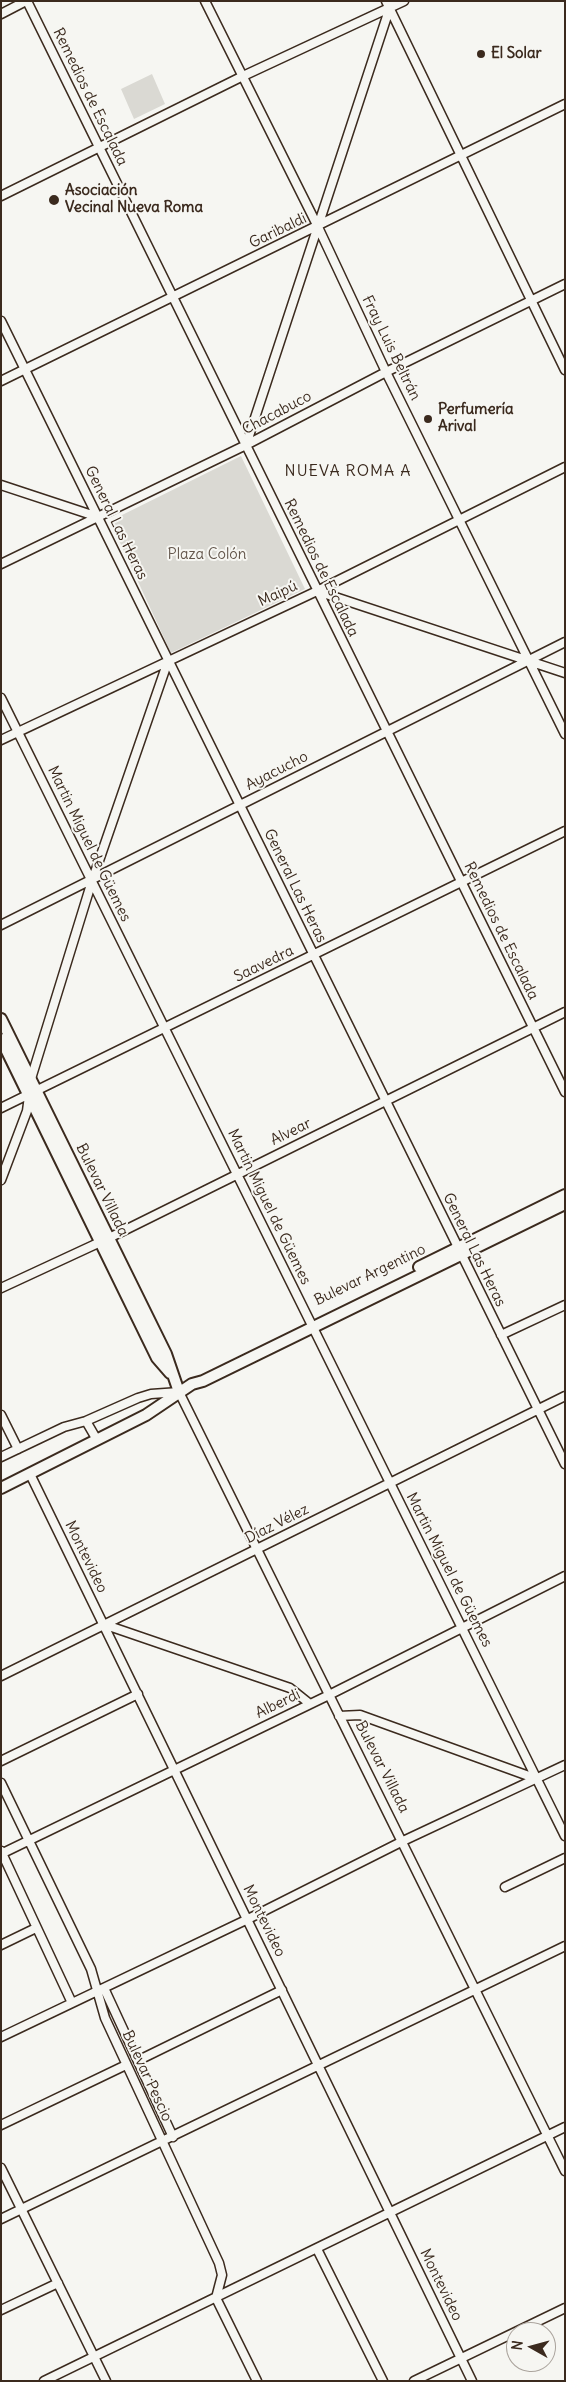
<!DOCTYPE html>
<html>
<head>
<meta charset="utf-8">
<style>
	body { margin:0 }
	#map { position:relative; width:566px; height:2382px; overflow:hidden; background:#f6f6f2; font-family:Delius,sans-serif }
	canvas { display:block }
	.frame { position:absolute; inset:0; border:2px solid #3b2a1e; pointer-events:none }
	.north { position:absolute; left:506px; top:2322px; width:50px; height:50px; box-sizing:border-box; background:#f6f6f2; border:1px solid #aba49d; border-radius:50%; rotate:277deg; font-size:14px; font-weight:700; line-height:20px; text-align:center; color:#3b2a1e }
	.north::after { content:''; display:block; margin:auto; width:18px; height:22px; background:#3b2a1e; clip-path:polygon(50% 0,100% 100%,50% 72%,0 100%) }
</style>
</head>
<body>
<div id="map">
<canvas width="566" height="2382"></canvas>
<div class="frame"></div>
<div class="north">N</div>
</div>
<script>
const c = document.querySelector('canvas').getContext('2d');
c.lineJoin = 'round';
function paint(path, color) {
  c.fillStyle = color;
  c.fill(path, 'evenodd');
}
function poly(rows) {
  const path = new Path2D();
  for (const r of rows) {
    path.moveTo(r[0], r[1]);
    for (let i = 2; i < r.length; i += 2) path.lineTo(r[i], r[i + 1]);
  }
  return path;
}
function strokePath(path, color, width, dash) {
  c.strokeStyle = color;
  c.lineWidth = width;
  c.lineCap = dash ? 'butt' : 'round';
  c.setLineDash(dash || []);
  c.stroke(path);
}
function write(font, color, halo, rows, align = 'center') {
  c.font = font + ' Delius,sans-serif';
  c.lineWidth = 4;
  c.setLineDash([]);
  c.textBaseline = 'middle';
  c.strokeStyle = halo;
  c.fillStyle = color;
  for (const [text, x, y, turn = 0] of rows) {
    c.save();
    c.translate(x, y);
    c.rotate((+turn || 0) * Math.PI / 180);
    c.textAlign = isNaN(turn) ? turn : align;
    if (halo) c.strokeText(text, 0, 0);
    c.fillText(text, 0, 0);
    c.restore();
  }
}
paint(poly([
	[152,74,165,104,134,119,121,89],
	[241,456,305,589,171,653,110,521]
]), '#dad9d3');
const minor = poly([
	[27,1,565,1092],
	[205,1,318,227,386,372,565,734],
	[386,1,565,370],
	[1,14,26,1],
	[1,196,241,77,404,1],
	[1,321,565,1464],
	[1,381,565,104],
	[246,445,392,1],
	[1,485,98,517],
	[1,564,246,445,386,372,565,284],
	[317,591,565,673],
	[1,698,565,1836],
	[1,740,317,591,565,467],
	[1,925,565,642],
	[30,1082,92,881,168,661],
	[1,1108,565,831],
	[1,1180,27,1111,29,1096],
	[1,1288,109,1238,565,1012],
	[501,1335,565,1305],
	[1,1415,18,1449],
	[86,1421,97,1440],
	[1,1457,64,1427,86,1421,138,1398,151,1394,179,1392,565,2171],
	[30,1474,472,2381],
	[103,1624,290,1688,310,1704],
	[1,1676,565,1396],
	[339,1716,360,1715,537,1779],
	[1,1761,138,1694],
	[1,1783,91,1969,105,2018,219,2263,222,2275,216,2298,257,2381],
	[1,1851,72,2003],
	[1,1854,329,1695,565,1576],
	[505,1887,565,1858],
	[1,1945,36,1928],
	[104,1988,173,2137],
	[1,2037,248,1919,403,1841,565,1765],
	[139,2060,282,1990],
	[1,2125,126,2065],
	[1,2168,106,2381],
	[1,2219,565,1946],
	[317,2249,383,2381],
	[1,2310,58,2283],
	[44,2381,565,2127],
	[414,2381,565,2308]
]);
const secondary = poly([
	[1,1019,166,1354,179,1392],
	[1,1039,157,1358,170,1373],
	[419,1267,565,1195],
	[1,1488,146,1415,192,1384,203,1381,565,1204]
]);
strokePath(minor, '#3b2a1e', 11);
strokePath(secondary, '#3b2a1e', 14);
strokePath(minor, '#f6f6f2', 8);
strokePath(secondary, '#f6f6f2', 10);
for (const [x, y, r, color] of [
	[481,54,5,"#3b2a1e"],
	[54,200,6,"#3b2a1e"],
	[428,419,5,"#3b2a1e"]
]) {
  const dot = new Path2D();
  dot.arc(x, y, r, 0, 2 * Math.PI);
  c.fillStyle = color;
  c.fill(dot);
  strokePath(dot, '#f6f6f2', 2);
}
write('bold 15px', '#3b2a1e', '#f6f6f2', [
	["El Solar",491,54],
	["Asociación",65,191],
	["Vecinal Nueva Roma",65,208],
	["Perfumería",438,410],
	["Arival",438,427]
], 'left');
write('15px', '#3b2a1e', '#f6f6f2', [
	["Remedios de Escalada",90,97,64],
	["Garibaldi",278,231,-26],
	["Fray Luis Beltrán",391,348,64],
	["Chacabuco",277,413,-28],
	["General Las Heras",116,523,64],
	["Remedios de Escalada",321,568,64],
	["Maipú",278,594,-25],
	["Ayacucho",277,771,-27],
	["Martin Miguel de Güemes",89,844,64],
	["General Las Heras",295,886,64],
	["Remedios de Escalada",501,931,64],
	["Saavedra",264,964,-26],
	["Alvear",291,1132,-26],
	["Bulevar Villada",102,1190,64],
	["Martin Miguel de Güemes",269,1207,64],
	["General Las Heras",474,1250,64],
	["Bulevar Argentino",370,1275,-26],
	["Díaz Vélez",277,1524,-27],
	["Montevideo",86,1557,64],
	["Martin Miguel de Güemes",449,1570,63],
	["Alberdi",278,1704,-26],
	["Bulevar Villada",382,1767,63],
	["Montevideo",264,1921,64],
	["Bulevar Pescio",147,2076,65],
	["Montevideo",441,2285,64]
]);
write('15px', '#63564b', '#f6f6f2', [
	["Plaza Colón",207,555]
]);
c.letterSpacing = '1px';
write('16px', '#3b2a1e', '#f6f6f2', [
	["NUEVA ROMA A",348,471]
]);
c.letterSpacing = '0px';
</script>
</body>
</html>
